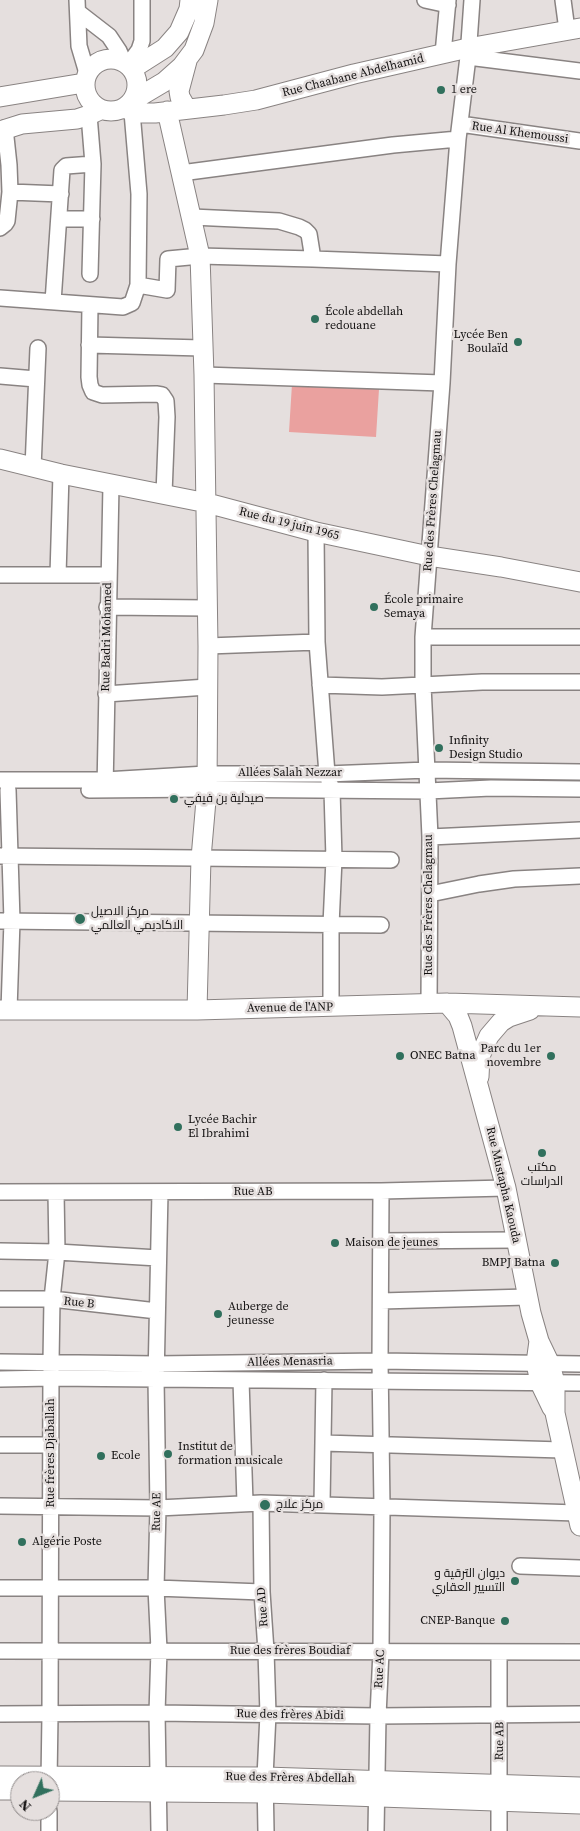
<!DOCTYPE html>
<html>
<head>
<meta charset="utf-8">
<style>
	body { margin:0 }
	#map { position:relative; width:580px; height:1831px; overflow:hidden; background:#e5dfde; font-family:"Source Serif 4",serif }
	canvas { display:block }
	.north { position:absolute; left:10px; top:1771px; width:50px; height:50px; box-sizing:border-box; background:#e5dfde; border:1px solid #918c8c; border-radius:50%; rotate:226deg; font-size:14px; font-weight:700; line-height:20px; text-align:center; color:#121010 }
	.north::after { content:''; display:block; margin:auto; width:18px; height:22px; background:#31705d; clip-path:polygon(50% 0,100% 100%,50% 72%,0 100%) }
</style>
</head>
<body>
<div id="map">
<canvas width="580" height="1831"></canvas>
<div class="north">N</div>
</div>
<script>
const c = document.querySelector('canvas').getContext('2d');
c.lineJoin = 'round';
function paint(path, color) {
  c.fillStyle = color;
  c.fill(path, 'evenodd');
}
function poly(rows) {
  const path = new Path2D();
  for (const r of rows) {
    if (r.length === 3) {
      path.moveTo(r[0] + r[2], r[1]);
      path.arc(r[0], r[1], r[2], 0, 2 * Math.PI);
      continue;
    }
    path.moveTo(r[0], r[1]);
    for (let i = 2; i < r.length; i += 2) path.lineTo(r[i], r[i + 1]);
  }
  return path;
}
function strokePath(path, color, width, dash) {
  c.strokeStyle = color;
  c.lineWidth = width;
  c.lineCap = dash ? 'butt' : 'round';
  c.setLineDash(dash || []);
  c.stroke(path);
}
function write(font, color, halo, rows, align = 'center') {
  c.font = font + ' "Source Serif 4",Cairo,serif';
  c.lineWidth = 5;
  c.setLineDash([]);
  c.textBaseline = 'middle';
  c.strokeStyle = halo;
  c.fillStyle = color;
  for (const [text, x, y, turn = 0] of rows) {
    c.save();
    c.translate(x, y);
    c.rotate((+turn || 0) * Math.PI / 180);
    c.textAlign = isNaN(turn) ? turn : align;
    if (halo) c.strokeText(text, 0, 0);
    c.fillText(text, 0, 0);
    c.restore();
  }
}
paint(poly([
	[292,384,379,389,376,437,289,432]
]), '#eaa19f');
const minor = poly([
	[77,0,79,46,87,73],
	[425,0,448,5],
	[563,0,567,30],
	[78,12,109,36,119,51,124,62],
	[443,54,448,0],
	[468,57,580,71],
	[128,65,139,50,142,41,142,0],
	[89,115,93,164,90,274],
	[460,124,580,141],
	[181,173,393,145,458,139],
	[10,192,61,194],
	[192,217,279,221,299,227,305,230,309,234,313,259],
	[60,219,92,219],
	[0,228,5,224,7,221,10,192,9,165,5,128],
	[138,285,167,290,168,259,200,256,313,259,448,264],
	[0,298,123,307,132,303,138,285,139,194,132,112],
	[53,302,62,170,66,166,93,164],
	[90,305,89,377,90,385,93,392,102,395,156,394,162,395,166,401,167,417,164,494],
	[89,345,202,348],
	[204,375,442,383],
	[0,376,36,379],
	[33,468,38,348],
	[316,532,317,642,327,774,332,790,334,859,331,925,331,1007],
	[0,575,108,575],
	[58,575,61,474],
	[107,607,207,608],
	[423,637,580,637],
	[208,646,317,642],
	[320,685,382,687,482,682,580,682],
	[106,694,207,687],
	[0,780,105,780,206,774,327,774,427,770,580,772],
	[105,789,111,485],
	[8,790,12,921,9,1010],
	[89,790,207,789,428,791,491,788,580,789],
	[430,837,580,830],
	[0,856,391,860],
	[430,894,479,884,514,879,580,876],
	[0,921,381,925],
	[429,1003,430,837,423,685,423,637,442,383,448,264,458,139,468,57,472,0],
	[0,1192,381,1191,506,1188],
	[381,1241,515,1240],
	[0,1251,57,1252,158,1258],
	[0,1299,52,1299,157,1311],
	[381,1301,527,1297],
	[0,1362,156,1364,380,1361,580,1364],
	[0,1379,51,1378,580,1383],
	[241,1380,245,1503],
	[323,1443,562,1450],
	[0,1445,51,1445],
	[261,1503,262,1592,266,1651,268,1714,265,1777,266,1831],
	[322,1504,324,1380],
	[0,1506,158,1508,261,1503,577,1513],
	[520,1566,580,1568],
	[0,1588,156,1588,262,1592],
	[0,1651,580,1652],
	[499,1652,499,1831],
	[0,1714,157,1713,378,1716,580,1714],
	[49,1781,50,1715,51,1362,52,1299,57,1252,56,1192],
	[49,1811,49,1831],
	[159,1831,157,1713,159,1650,156,1588,158,1508,156,1379,160,1192],
	[376,1831,378,1716,381,1651,382,1507,380,1361,381,1191]
]);
const major = poly([
	[111,85,26],
	[132,69,165,48,179,32,189,9,190,0],
	[0,97,84,83],
	[132,101,164,82,182,66,194,50,204,23,208,0],
	[125,107,132,112,140,113,155,113,224,105,256,100,354,74,468,48,580,28],
	[187,109,180,97,179,91,187,61],
	[167,111,200,256,204,375,208,646,207,789,201,858,197,1010],
	[0,131,22,124,77,119,89,115,100,110],
	[0,459,61,474,207,503,316,532,429,556,501,567,580,582],
	[447,1003,458,1016,462,1026,506,1188,531,1313,539,1341,550,1364,555,1383,555,1413,580,1526],
	[0,1010,197,1010,447,1003,580,1007],
	[479,1077,480,1056,489,1036,501,1022,509,1017,530,1010],
	[539,1341,536,1363,540,1383,552,1408],
	[0,1776,265,1777,580,1787],
	[0,1790,20,1790],
	[50,1791,266,1793,580,1804]
]);
strokePath(minor, '#898382', 18);
strokePath(major, '#898382', 21);
strokePath(minor, '#fff', 15);
strokePath(major, '#fff', 19);
for (const [x, y, r, color] of [
	[441,90,5,"#31705d"],
	[315,319,5,"#31705d"],
	[518,342,5,"#31705d"],
	[374,607,5,"#31705d"],
	[439,748,5,"#31705d"],
	[174,799,5,"#31705d"],
	[80,919,6,"#31705d"],
	[400,1056,5,"#31705d"],
	[551,1056,5,"#31705d"],
	[178,1127,5,"#31705d"],
	[542,1153,5,"#31705d"],
	[335,1243,5,"#31705d"],
	[555,1263,5,"#31705d"],
	[218,1314,5,"#31705d"],
	[168,1454,5,"#31705d"],
	[101,1456,5,"#31705d"],
	[265,1505,6,"#31705d"],
	[22,1542,5,"#31705d"],
	[515,1581,5,"#31705d"],
	[505,1621,5,"#31705d"]
]) {
  const dot = new Path2D();
  dot.arc(x, y, r, 0, 2 * Math.PI);
  c.fillStyle = color;
  c.fill(dot);
  strokePath(dot, '#e5dfde', 2);
}
write('12px', '#121010', '#e5dfde', [
	["Rue Chaabane Abdelhamid",353,76,-14],
	["Rue Al Khemoussi",520,133,8],
	["Rue des Frères Chelagmau",433,501,-86],
	["Rue du 19 juin 1965",289,524,14],
	["Rue Badri Mohamed",107,637,-89],
	["Allées Salah Nezzar",290,773],
	["Rue des Frères Chelagmau",429,905,-90],
	["Avenue de l'ANP",290,1008,-1],
	["Rue Mustapha Kaouda",503,1185,77],
	["Rue AB",253,1192],
	["Rue B",79,1303,6],
	["Allées Menasria",290,1362,-1],
	["Rue frères Djaballah",51,1453,-90],
	["Rue AE",157,1512,-89],
	["Rue AD",263,1607,-94],
	["Rue des frères Boudiaf",290,1651],
	["Rue AC",380,1669,-87],
	["Rue des frères Abidi",290,1715,1],
	["Rue AB",500,1741,-89],
	["Rue des Frères Abdellah",290,1778,1]
]);
write('12px', '#121010', '#e5dfde', [
	["1 ere",451,90],
	["École abdellah",325,312],
	["redouane",325,326],
	["Lycée Ben",508,335,"right"],
	["Boulaïd",508,349,"right"],
	["École primaire",384,600],
	["Semaya",384,614],
	["Infinity",449,741],
	["Design Studio",449,755],
	["صيدلية بن فيفي",184,799],
	["مركز الاصيل",91,912],
	["الاكاديمي العالمي",91,926],
	["Parc du 1er",541,1049,"right"],
	["novembre",541,1063,"right"],
	["ONEC Batna",410,1056],
	["Lycée Bachir",188,1120],
	["El Ibrahimi",188,1134],
	["مكتب",542,1168,"center"],
	["الدراسات",542,1182,"center"],
	["Maison de jeunes",345,1243],
	["BMPJ Batna",545,1263,"right"],
	["Auberge de",228,1307],
	["jeunesse",228,1321],
	["Institut de",178,1447],
	["formation musicale",178,1461],
	["Ecole",111,1456],
	["مركز علاج",276,1505],
	["Algérie Poste",32,1542],
	["ديوان الترقية و",505,1574,"right"],
	["التسيير العقاري",505,1588,"right"],
	["CNEP-Banque",495,1621,"right"]
], 'left');
</script>
</body>
</html>
